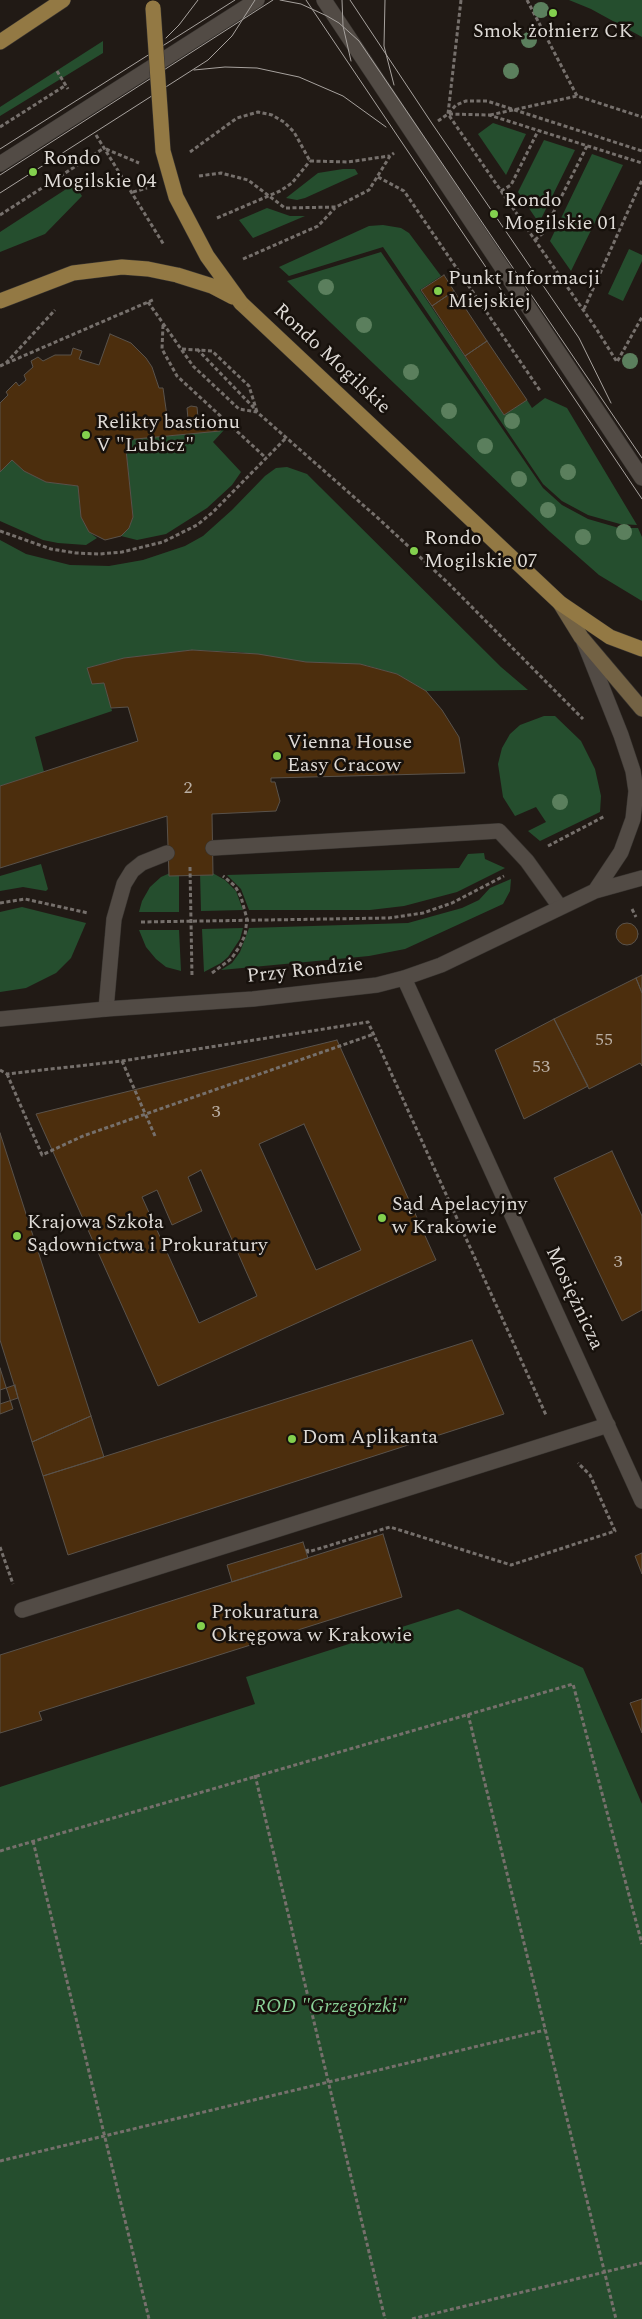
<!DOCTYPE html>
<html>
<head>
<meta charset="utf-8">
<style>
	body { margin:0 }
	canvas { display:block; background:#211a15 }
</style>
</head>
<body>
<canvas width="642" height="2319"></canvas>
<script>
const c = document.querySelector('canvas').getContext('2d');
c.lineJoin = 'round';
function paint(path, color) {
  c.fillStyle = color;
  c.fill(path, 'evenodd');
}
function poly(rows) {
  const path = new Path2D();
  for (const r of rows) {
    if (r.length === 3) {
      path.moveTo(r[0] + r[2], r[1]);
      path.arc(r[0], r[1], r[2], 0, 2 * Math.PI);
      continue;
    }
    path.moveTo(r[0], r[1]);
    for (let i = 2; i < r.length; i += 2) path.lineTo(r[i], r[i + 1]);
  }
  return path;
}
function strokePath(path, color, width, dash) {
  c.strokeStyle = color;
  c.lineWidth = width;
  c.lineCap = dash ? 'butt' : 'round';
  c.setLineDash(dash || []);
  c.stroke(path);
}
function write(font, color, halo, rows, align = 'center') {
  c.font = font + ' Spectral,serif';
  c.lineWidth = 5;
  c.setLineDash([]);
  c.textBaseline = 'middle';
  c.strokeStyle = halo;
  c.fillStyle = color;
  for (const [text, x, y, turn = 0] of rows) {
    c.save();
    c.translate(x, y);
    c.rotate((+turn || 0) * Math.PI / 180);
    c.textAlign = isNaN(turn) ? turn : align;
    if (halo) c.strokeText(text, 0, 0);
    c.fillText(text, 0, 0);
    c.restore();
  }
}
paint(poly([
	[569,0,642,0,642,37,591,9],
	[103,41,103,53,0,116,0,107],
	[493,123,526,134,506,175,478,134],
	[544,140,575,150,539,223,518,192],
	[592,154,623,165,571,271,550,241],
	[343,169,355,169,358,174,305,198,297,200,286,198,318,173],
	[74,184,82,196,45,234,0,252,0,232],
	[267,208,290,216,305,216,253,238,239,220],
	[383,225,401,228,409,233,441,276,420,290,504,415,527,400,532,408,545,398,567,408,637,525,620,524,588,515,562,501,543,484,383,247,289,276,279,267,369,226],
	[629,249,642,255,642,261,623,301,608,294],
	[381,252,543,488,562,505,588,519,619,528,638,528,642,537,642,601,599,575,549,531,287,281],
	[222,428,224,430,213,442,241,472,232,485,207,508,166,534,137,540,121,536,129,528,133,517,125,440,219,431],
	[12,460,24,471,46,482,78,486,81,517,89,532,97,538,86,545,58,543,43,540,0,521,0,472],
	[287,467,307,474,320,487,501,667,528,690,426,691,397,674,365,665,306,662,239,652,192,650,124,658,87,668,92,683,104,683,112,711,35,737,44,772,0,786,0,540,26,554,70,565,109,566,143,560,185,546,203,536,232,510,265,476,276,468],
	[544,716,555,716,581,741,595,769,601,796,600,812,540,841,528,831,546,822,536,807,515,816,503,797,498,764,502,748,510,734,520,725],
	[484,853,485,859,505,868,457,892,404,906,370,910,249,910,241,889,227,875,459,868,468,854],
	[41,864,48,889,46,891,23,887,0,891,0,876],
	[200,871,209,871,225,880,236,891,243,910,201,911],
	[170,873,179,873,179,912,139,912,142,901,150,887,161,877],
	[511,879,510,891,503,904,405,949,369,956,221,970,232,963,240,952,249,928,408,923,462,908,479,900,490,888],
	[22,907,86,923,71,958,56,973,26,988,0,992,0,912],
	[243,928,240,939,228,957,221,963,204,972,202,929],
	[139,930,179,930,181,971,166,967,156,959,146,947],
	[458,1609,583,1668,642,1804,642,2319,0,2319,0,1787,255,1704,246,1677]
]), '#254e2e');
const building = poly([
	[444,275,454,291,432,306,421,290,444,275],
	[454,291,487,341,465,356,432,306,454,291],
	[110,334,131,343,146,358,152,367,159,388,163,388,168,423,176,426,184,424,188,419,187,408,191,406,197,407,198,418,201,421,212,424,216,422,222,428,220,431,125,440,133,517,129,528,121,536,105,540,89,532,81,517,78,486,46,482,24,471,12,460,0,472,0,403,8,395,6,392,16,382,19,386,26,380,24,375,33,367,31,361,38,357,43,361,55,355,71,355,73,348,82,351,79,359,99,365,110,334],
	[487,341,527,400,504,415,465,356,487,341],
	[192,650,258,654,306,662,360,664,397,674,426,691,442,710,459,737,465,773,271,778,271,782,275,782,280,801,276,811,212,814,213,875,169,876,167,816,0,868,0,786,138,741,128,707,111,708,104,683,92,684,87,668,124,658,192,650],
	[627,934,11],
	[642,975,642,993,636,978,642,975],
	[636,978,642,993,642,1066,640,1063,589,1089,554,1019,636,978],
	[554,1019,588,1086,524,1119,495,1050,554,1019],
	[337,1040,436,1260,158,1386,36,1114,337,1040],
	[304,1124,361,1250,316,1270,259,1144,304,1124],
	[201,1170,257,1296,199,1323,142,1197,157,1190,172,1225,202,1211,188,1177,201,1170],
	[0,1133,91,1416,32,1442,0,1340,0,1133],
	[612,1151,642,1216,642,1310,622,1321,554,1178,612,1151],
	[472,1340,504,1414,68,1555,43,1476,472,1340],
	[0,1368,13,1409,0,1414,0,1368],
	[15,1385,18,1398,0,1404,0,1390,15,1385],
	[91,1416,104,1457,43,1476,32,1442,91,1416],
	[383,1534,402,1597,39,1712,42,1720,0,1733,0,1655,383,1534],
	[303,1542,308,1558,232,1582,227,1565,303,1542],
	[642,1553,642,1574,635,1556,642,1553],
	[642,1699,642,1733,630,1703,642,1699]
]);
paint(building, '#4c2e0d');
strokePath(building, '#59524b', 1);
const lane = poly([
	[324,0,642,478],
	[0,164,257,0],
	[213,848,499,831,527,861,560,907],
	[106,1009,114,919,124,884,132,871,142,863,167,853]
]);
const street = poly([
	[584,642,621,735,633,771,636,791,633,819,621,852,595,891],
	[404,978,642,1501],
	[0,1019,106,1009,253,999,377,985,404,978,441,965,595,891,642,878],
	[22,1610,608,1425]
]);
const secondary = poly([
	[560,603,581,637,642,709]
]);
const primary = poly([
	[0,42,63,0],
	[241,303,560,603,610,637,642,649]
]);
strokePath(lane, '#393531', 16);
strokePath(street, '#393531', 16);
strokePath(secondary, '#393531', 16);
strokePath(primary, '#393531', 16);
strokePath(poly([
	[461,0,448,114,597,330,617,362,642,317],
	[527,0,577,96,642,117],
	[57,71,68,89],
	[449,114,489,115,642,163],
	[490,115,577,96],
	[438,121,448,114,456,105,466,101,487,101,642,151],
	[0,127,66,85],
	[96,135,164,245],
	[106,149,139,163],
	[190,152,237,118,258,112,272,115,284,122,294,132,310,161],
	[310,161,348,162,389,156],
	[199,176,221,173,248,180,285,208,336,207,369,190,390,156,394,153],
	[378,177,404,191,541,392],
	[501,191,511,185,538,131],
	[133,192,147,188],
	[0,215,104,148],
	[217,218,280,191,292,183,310,161],
	[535,240,543,233,587,146],
	[243,259,318,226,335,208],
	[148,302,193,366,239,409,257,412,379,519,448,583,583,719],
	[584,309,642,180],
	[163,325,162,349,177,376,266,458],
	[182,349,212,351,249,386,257,412],
	[197,349,255,409],
	[6,363,55,310],
	[0,366,155,299],
	[0,531,51,549,76,553,100,554,122,552,163,542,197,525,213,512,286,438],
	[548,846,605,816],
	[190,867,192,976],
	[0,903,25,899,88,913],
	[632,909,636,917],
	[141,922,389,918,423,913,452,903,504,876],
	[212,973,231,959,240,946,245,935,247,919,241,897,235,886,223,876],
	[122,1061,155,1136],
	[0,1070,7,1074,122,1061,368,1022,546,1415],
	[7,1074,42,1155,83,1136,374,1034],
	[0,1547,13,1584],
	[307,1549,308,1552,390,1527,511,1565,615,1531,590,1475,578,1463],
	[468,1714,616,2319],
	[255,1775,385,2319],
	[33,1841,149,2319],
	[0,1851,573,1684,642,1944],
	[0,2161,545,2030],
	[412,2319,642,2263]
]), '#76706c', 3, [4, 2.5]);
strokePath(lane, '#524b45', 15);
strokePath(street, '#524b45', 15);
strokePath(secondary, '#736244', 15);
strokePath(primary, '#937944', 15);
strokePath(poly([
	[280,0,301,4,327,16,339,23,359,41,642,458],
	[306,0,642,499],
	[342,0,343,26,351,61],
	[350,0,433,125,579,338,611,403],
	[385,0,384,46,394,85],
	[166,38,179,25,198,0],
	[194,70,225,67,257,68,299,77,343,96,386,127],
	[0,149,235,0],
	[0,175,273,0],
	[0,193,208,60,232,36,255,0]
]), '#a7a29e', 1);
const primaryBridge = poly([
	[153,8,163,151,176,197,207,256,241,303],
	[0,301,73,273,122,267,148,269,177,275,212,286,233,297]
]);
strokePath(primaryBridge, '#393531', 16, []);
strokePath(primaryBridge, '#937944', 15);
c.fillStyle = '#5b7f5d';
for (const [x, y] of [
	[541,10],
	[529,40],
	[511,71],
	[326,287],
	[364,325],
	[630,361],
	[411,372],
	[449,411],
	[512,421],
	[485,446],
	[568,472],
	[519,479],
	[548,510],
	[624,532],
	[583,537],
	[560,802]
]) {
  c.beginPath();
  c.arc(x, y, 8, 0, 2 * Math.PI);
  c.fill();
}
for (const [x, y, r, color] of [
	[553,13,5,"#83d04e"],
	[33,172,5,"#83d04e"],
	[494,214,5,"#83d04e"],
	[438,291,5,"#83d04e"],
	[86,435,5,"#83d04e"],
	[414,551,5,"#83d04e"],
	[277,756,5,"#83d04e"],
	[382,1218,5,"#83d04e"],
	[17,1236,5,"#83d04e"],
	[292,1439,5,"#83d04e"],
	[201,1626,5,"#83d04e"]
]) {
  const dot = new Path2D();
  dot.arc(x, y, r, 0, 2 * Math.PI);
  c.fillStyle = color;
  c.fill(dot);
  strokePath(dot, '#17110c', 2);
}
write('18px', '#baafa4', null, [
	["2",188,789],
	["55",604,1041],
	["53",541,1068],
	["3",216,1113],
	["3",618,1263]
]);
write('20px', '#dedad6', '#17110c', [
	["Smok żołnierz CK",553,33,"center"],
	["Rondo",43,160],
	["Mogilskie 04",43,183],
	["Rondo",504,202],
	["Mogilskie 01",504,225],
	["Punkt Informacji",448,280],
	["Miejskiej",448,303],
	["Relikty bastionu",96,424],
	["V \"Lubicz\"",96,447],
	["Rondo",424,540],
	["Mogilskie 07",424,563],
	["Vienna House",287,744],
	["Easy Cracow",287,767],
	["Sąd Apelacyjny",392,1206],
	["w Krakowie",392,1229],
	["Krajowa Szkoła",27,1224],
	["Sądownictwa i Prokuratury",27,1247],
	["Dom Aplikanta",302,1439],
	["Prokuratura",211,1614],
	["Okręgowa w Krakowie",211,1637]
], 'left');
write('20px', '#dedad6', '#17110c', [
	["Rondo Mogilskie",331,360,43],
	["Przy Rondzie",305,972,-6],
	["Mosiężnicza",573,1299,65]
]);
write('italic 20px', '#8bd298', '#17110c', [
	["ROD \"Grzegórzki\"",330,2008]
]);
</script>
</body>
</html>
